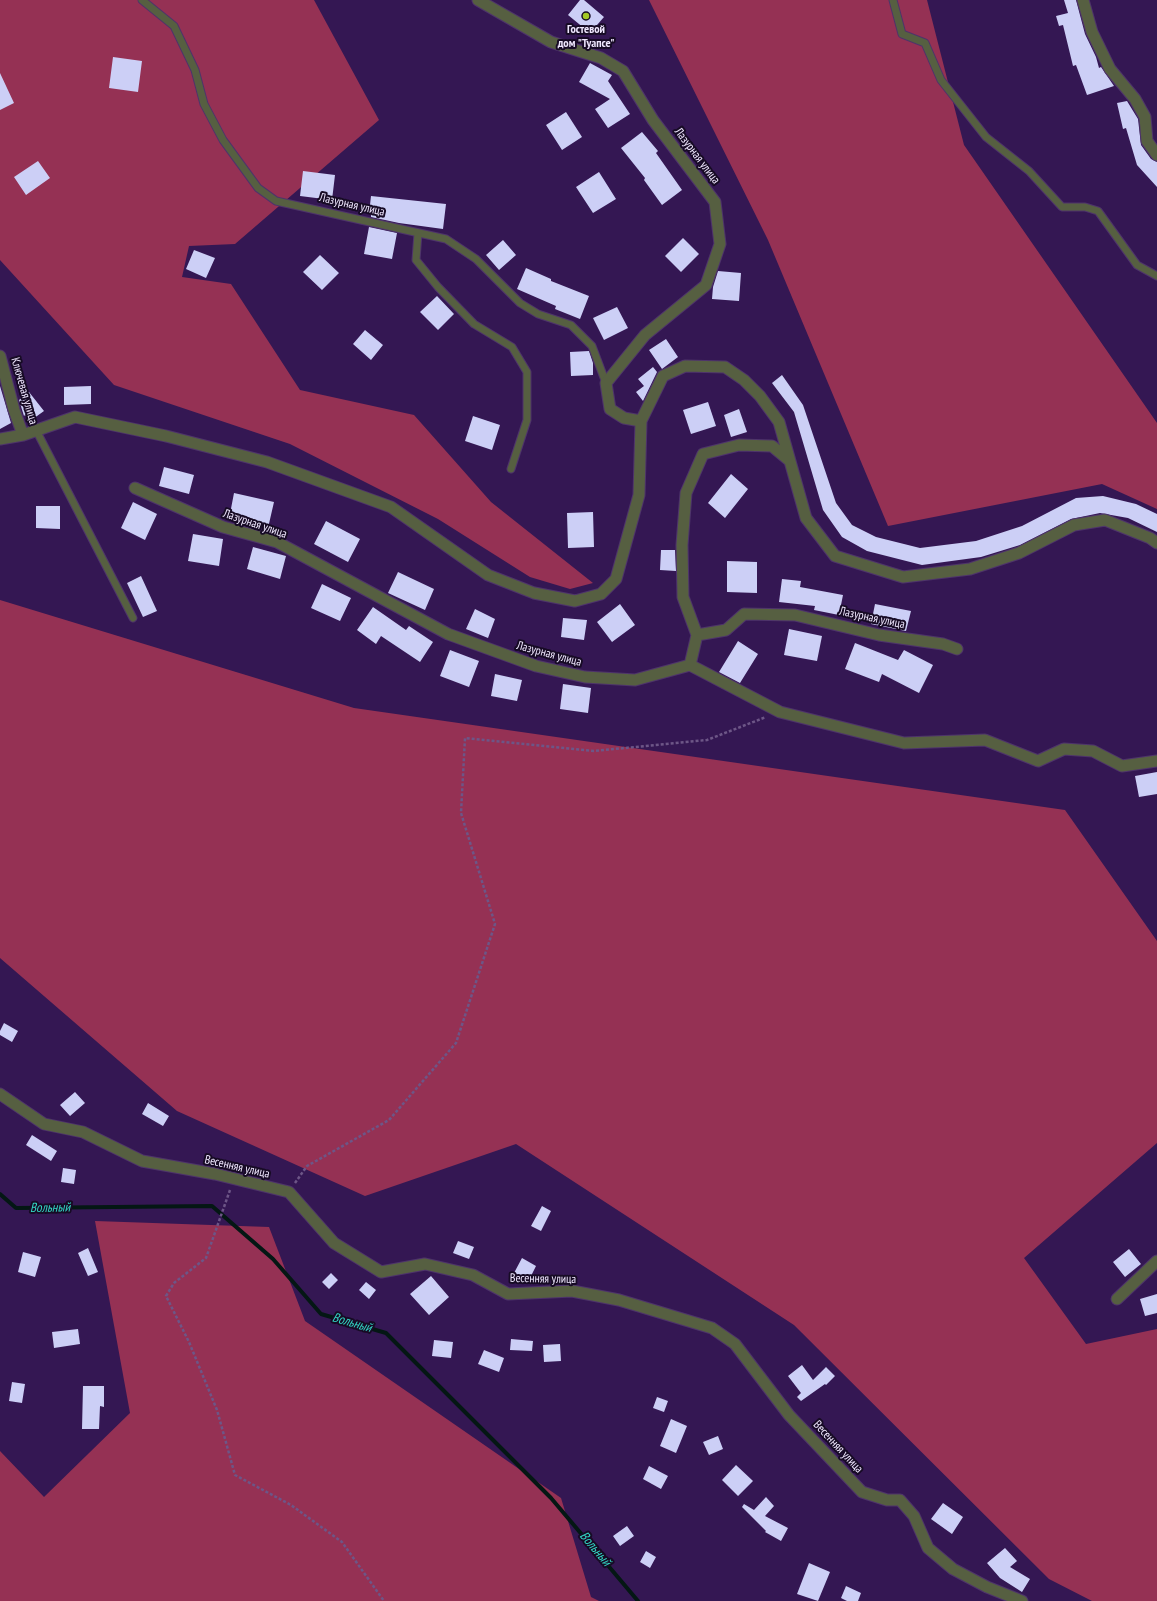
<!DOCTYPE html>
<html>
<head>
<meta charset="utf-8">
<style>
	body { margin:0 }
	canvas { display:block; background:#341753 }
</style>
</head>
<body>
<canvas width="1157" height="1601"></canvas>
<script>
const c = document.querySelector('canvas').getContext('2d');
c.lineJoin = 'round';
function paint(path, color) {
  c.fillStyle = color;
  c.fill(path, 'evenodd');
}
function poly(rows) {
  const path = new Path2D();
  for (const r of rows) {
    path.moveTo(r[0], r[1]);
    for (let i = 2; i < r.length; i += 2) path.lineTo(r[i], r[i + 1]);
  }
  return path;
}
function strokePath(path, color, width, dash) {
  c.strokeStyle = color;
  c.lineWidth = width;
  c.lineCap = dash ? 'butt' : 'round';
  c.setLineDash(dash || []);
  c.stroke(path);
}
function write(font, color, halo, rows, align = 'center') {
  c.font = font + ' "PT Sans Narrow",sans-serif';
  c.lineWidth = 4;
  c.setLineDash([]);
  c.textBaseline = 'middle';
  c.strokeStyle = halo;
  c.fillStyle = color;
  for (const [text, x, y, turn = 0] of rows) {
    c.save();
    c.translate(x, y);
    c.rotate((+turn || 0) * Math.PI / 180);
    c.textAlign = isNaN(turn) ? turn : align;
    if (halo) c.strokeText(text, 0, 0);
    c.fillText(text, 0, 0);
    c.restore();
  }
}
paint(poly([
	[0,0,314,0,379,120,235,244,189,246,182,277,231,284,300,390,414,415,491,502,593,583,570,589,530,577,438,519,290,444,114,385,0,260],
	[649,0,927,0,964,145,1157,423,1157,509,1102,484,888,526,768,240],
	[0,600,354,708,1065,810,1157,941,1157,1143,1024,1258,1086,1344,1157,1329,1157,1601,1092,1601,1049,1579,794,1325,516,1144,365,1196,177,1111,0,958],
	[95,1221,269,1227,305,1321,561,1498,591,1597,599,1601,0,1601,0,1451,44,1497,130,1413]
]), '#953154');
strokePath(poly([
	[0,1194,16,1208,212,1206,273,1259,321,1314,386,1333,551,1498,638,1601]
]), '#041714', 4);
paint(poly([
	[580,0,584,0,604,17,590,33,568,15],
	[1064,0,1076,0,1085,34,1096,57,1099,68,1101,67,1114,86,1087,95,1076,65,1073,66,1063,25,1059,26,1056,16,1068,13],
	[113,57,142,61,138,92,109,88],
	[590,63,612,75,608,81,630,114,608,128,595,109,610,99,579,82],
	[0,73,14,103,0,110],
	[1127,101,1138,119,1141,145,1151,159,1157,162,1157,187,1137,165,1126,128,1123,129,1117,103],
	[566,112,582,137,562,150,546,125],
	[642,132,658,151,656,153,682,190,662,205,644,180,645,178,621,148],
	[38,161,50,178,26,195,14,177],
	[303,171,335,175,332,200,300,196],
	[599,172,616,199,593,213,576,187],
	[371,196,446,204,443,229,399,223,371,217,371,214,369,214],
	[369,227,397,233,392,259,364,254],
	[683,238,699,254,681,272,665,256],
	[503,240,516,255,499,270,486,255],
	[194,250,215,258,206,278,186,269],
	[320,255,339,273,322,290,303,272],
	[526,268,551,279,551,281,589,296,580,319,555,309,556,306,517,289],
	[718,271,741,273,739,301,712,299,713,287],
	[437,296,454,314,438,330,420,312],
	[617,307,628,328,604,340,593,318],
	[365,330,383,345,371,360,353,344],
	[666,339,678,357,662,369,649,350],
	[589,351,593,363,593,375,571,376,570,352],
	[653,367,657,372,643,401,636,392,644,386,638,379],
	[782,375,803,405,836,503,852,525,876,537,920,548,976,541,1022,526,1076,498,1103,496,1136,504,1157,514,1157,532,1128,518,1100,513,1071,519,1020,545,981,557,922,565,867,551,842,537,823,510,794,412,772,383],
	[0,386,11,423,0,429],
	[91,386,91,404,64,405,64,387],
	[29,392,44,411,30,421,25,415,24,416,19,400],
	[708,402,716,426,691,434,683,410],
	[739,409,747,432,731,437,724,415],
	[473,416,500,425,492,450,465,441],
	[164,467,194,475,189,494,159,486],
	[731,474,748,489,725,518,708,503],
	[234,493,274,502,268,528,229,519],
	[133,502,157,514,145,540,121,528],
	[36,506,60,506,60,529,36,528],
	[593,512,594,547,568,548,567,513],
	[326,521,360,539,348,562,314,544],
	[193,534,223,539,219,566,188,561],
	[253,547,286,556,280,579,247,569],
	[661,550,675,550,676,571,660,570],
	[727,561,757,562,757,593,727,592],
	[398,572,434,589,425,610,388,593],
	[141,576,157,611,143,617,127,583],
	[782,579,801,581,800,587,843,595,839,615,814,610,815,606,779,602],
	[322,584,351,598,340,621,311,608],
	[620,604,635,625,612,642,597,622],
	[875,604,911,611,906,631,871,624],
	[373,607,406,630,409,626,433,642,420,662,381,636,376,644,357,630],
	[475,609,495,619,488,638,466,629],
	[563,618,587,620,584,640,561,637],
	[789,629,822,636,817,661,784,655],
	[738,641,758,654,740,683,719,672],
	[855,643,898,660,904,650,933,665,919,693,882,674,879,682,845,669],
	[450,650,479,661,469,687,440,676],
	[495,674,522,680,517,701,491,696],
	[563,684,591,688,588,713,560,709],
	[1157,772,1157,794,1139,797,1135,776],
	[4,1023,18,1031,12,1042,0,1035,0,1031],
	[75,1092,85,1103,70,1116,60,1105],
	[148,1103,169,1116,163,1126,142,1114],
	[32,1135,57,1151,51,1161,26,1145],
	[63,1168,76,1170,74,1184,61,1182],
	[542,1206,551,1211,541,1231,531,1226],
	[458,1241,474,1247,469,1259,453,1253],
	[88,1248,98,1272,88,1276,78,1253],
	[1129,1249,1141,1264,1125,1277,1113,1262],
	[23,1252,41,1257,35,1277,18,1272],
	[522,1258,536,1266,529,1280,514,1273],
	[331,1273,338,1280,329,1289,322,1282],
	[431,1276,449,1297,429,1315,410,1294],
	[366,1282,376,1290,369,1299,359,1290],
	[1157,1294,1157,1313,1145,1316,1140,1299],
	[78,1329,80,1344,54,1348,52,1332],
	[511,1339,533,1341,532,1351,510,1350],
	[434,1340,453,1342,451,1358,432,1356],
	[560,1344,561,1361,544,1362,543,1345],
	[484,1350,504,1358,499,1372,478,1364],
	[802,1365,813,1380,826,1367,835,1376,826,1385,825,1384,801,1401,797,1397,801,1393,788,1376],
	[12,1382,25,1384,22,1403,9,1401],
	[83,1386,104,1386,104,1407,100,1406,99,1429,82,1429],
	[657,1397,668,1401,664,1412,653,1408],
	[671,1419,687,1426,676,1453,660,1446],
	[718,1436,723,1449,709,1455,703,1442],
	[736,1465,753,1481,738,1496,722,1480],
	[649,1466,668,1476,661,1489,643,1479],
	[766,1497,774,1506,765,1516,788,1528,781,1541,765,1532,766,1531,742,1507,744,1504,754,1510],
	[943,1503,963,1517,952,1534,931,1519],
	[627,1526,634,1536,620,1546,613,1536],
	[1005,1548,1017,1561,1010,1567,1030,1579,1022,1592,1000,1578,987,1563],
	[646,1551,656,1557,650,1568,640,1562],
	[809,1563,830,1572,818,1601,797,1594],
	[846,1586,861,1593,858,1601,847,1601,841,1598]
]), '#cccff6');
const service = poly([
	[142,0,174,26,195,70,204,104,223,140,258,188,276,201,446,239,476,259,520,303,538,314,571,325,592,346,606,383],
	[893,0,902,34,925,43,941,80,986,137,1029,171,1062,207,1085,207,1098,211,1137,265,1157,276],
	[418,233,416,260,438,287,474,324,512,347,527,372,527,420,511,469],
	[36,430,133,618]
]);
const minor = poly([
	[478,0,551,42,601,58,623,71,653,120,715,202,720,244,706,285,645,335,606,383,610,409,624,418,641,421,663,376,685,366,725,367,744,380,760,396,779,422,806,518,835,556,903,577,970,569,1019,553,1074,525,1105,520,1150,538,1157,543],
	[1083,0,1092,32,1110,69,1135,99,1145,117,1147,141,1157,155],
	[0,356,14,410,23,435],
	[0,439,23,435,75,417,166,436,267,462,391,507,488,575,534,593,575,601,601,594,616,579,639,495,641,421],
	[135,488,223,527,277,542,448,634,536,666,585,677,635,680,690,665,697,635,726,630,744,614,795,615,879,635,943,644,957,649],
	[697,635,683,597,682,545,686,493,703,454,739,445,772,446,790,461],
	[690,665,780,712,904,743,985,740,1038,761,1064,749,1093,751,1122,766,1157,761],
	[0,1094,44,1124,83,1132,142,1161,215,1174,289,1192,334,1243,381,1272,425,1264,473,1275,508,1294,572,1291,619,1300,712,1328,735,1344,789,1415,862,1492,887,1500,900,1500,914,1516,928,1548,953,1569,987,1587,1022,1601],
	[1117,1299,1157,1261]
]);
strokePath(service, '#4e346b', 9);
strokePath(minor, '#4e346b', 13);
strokePath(poly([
	[295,1183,307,1166,389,1120,456,1043,495,924,461,813,465,738,594,751,707,740,766,717],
	[230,1190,206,1258,174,1283,166,1296,189,1342,217,1410,235,1475,291,1505,342,1542,384,1601]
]), '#6d5687', 2.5, [3, 2]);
strokePath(service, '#565f41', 7);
strokePath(minor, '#565f41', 11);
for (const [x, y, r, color] of [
	[586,16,4,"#a4c825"]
]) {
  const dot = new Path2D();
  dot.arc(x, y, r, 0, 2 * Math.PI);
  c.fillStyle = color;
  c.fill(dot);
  strokePath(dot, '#170b25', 1.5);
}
write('bold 12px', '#efe7fe', '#170b25', [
	["Гостевой",586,30],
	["дом \"Туапсе\"",586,44]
]);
write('12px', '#efe7fe', '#170b25', [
	["Лазурная улица",697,156,53],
	["Лазурная улица",352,205,13],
	["Ключевая улица",24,391,74],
	["Лазурная улица",255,524,19],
	["Лазурная улица",872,618,12],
	["Лазурная улица",549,654,15],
	["Весенняя улица",237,1167,13],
	["Весенняя улица",543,1279,1],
	["Весенняя улица",838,1447,47]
]);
write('italic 13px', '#32d9c5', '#170b25', [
	["Вольный",50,1208,-1],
	["Вольный",352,1323,16],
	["Вольный",595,1549,50]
]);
</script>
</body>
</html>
